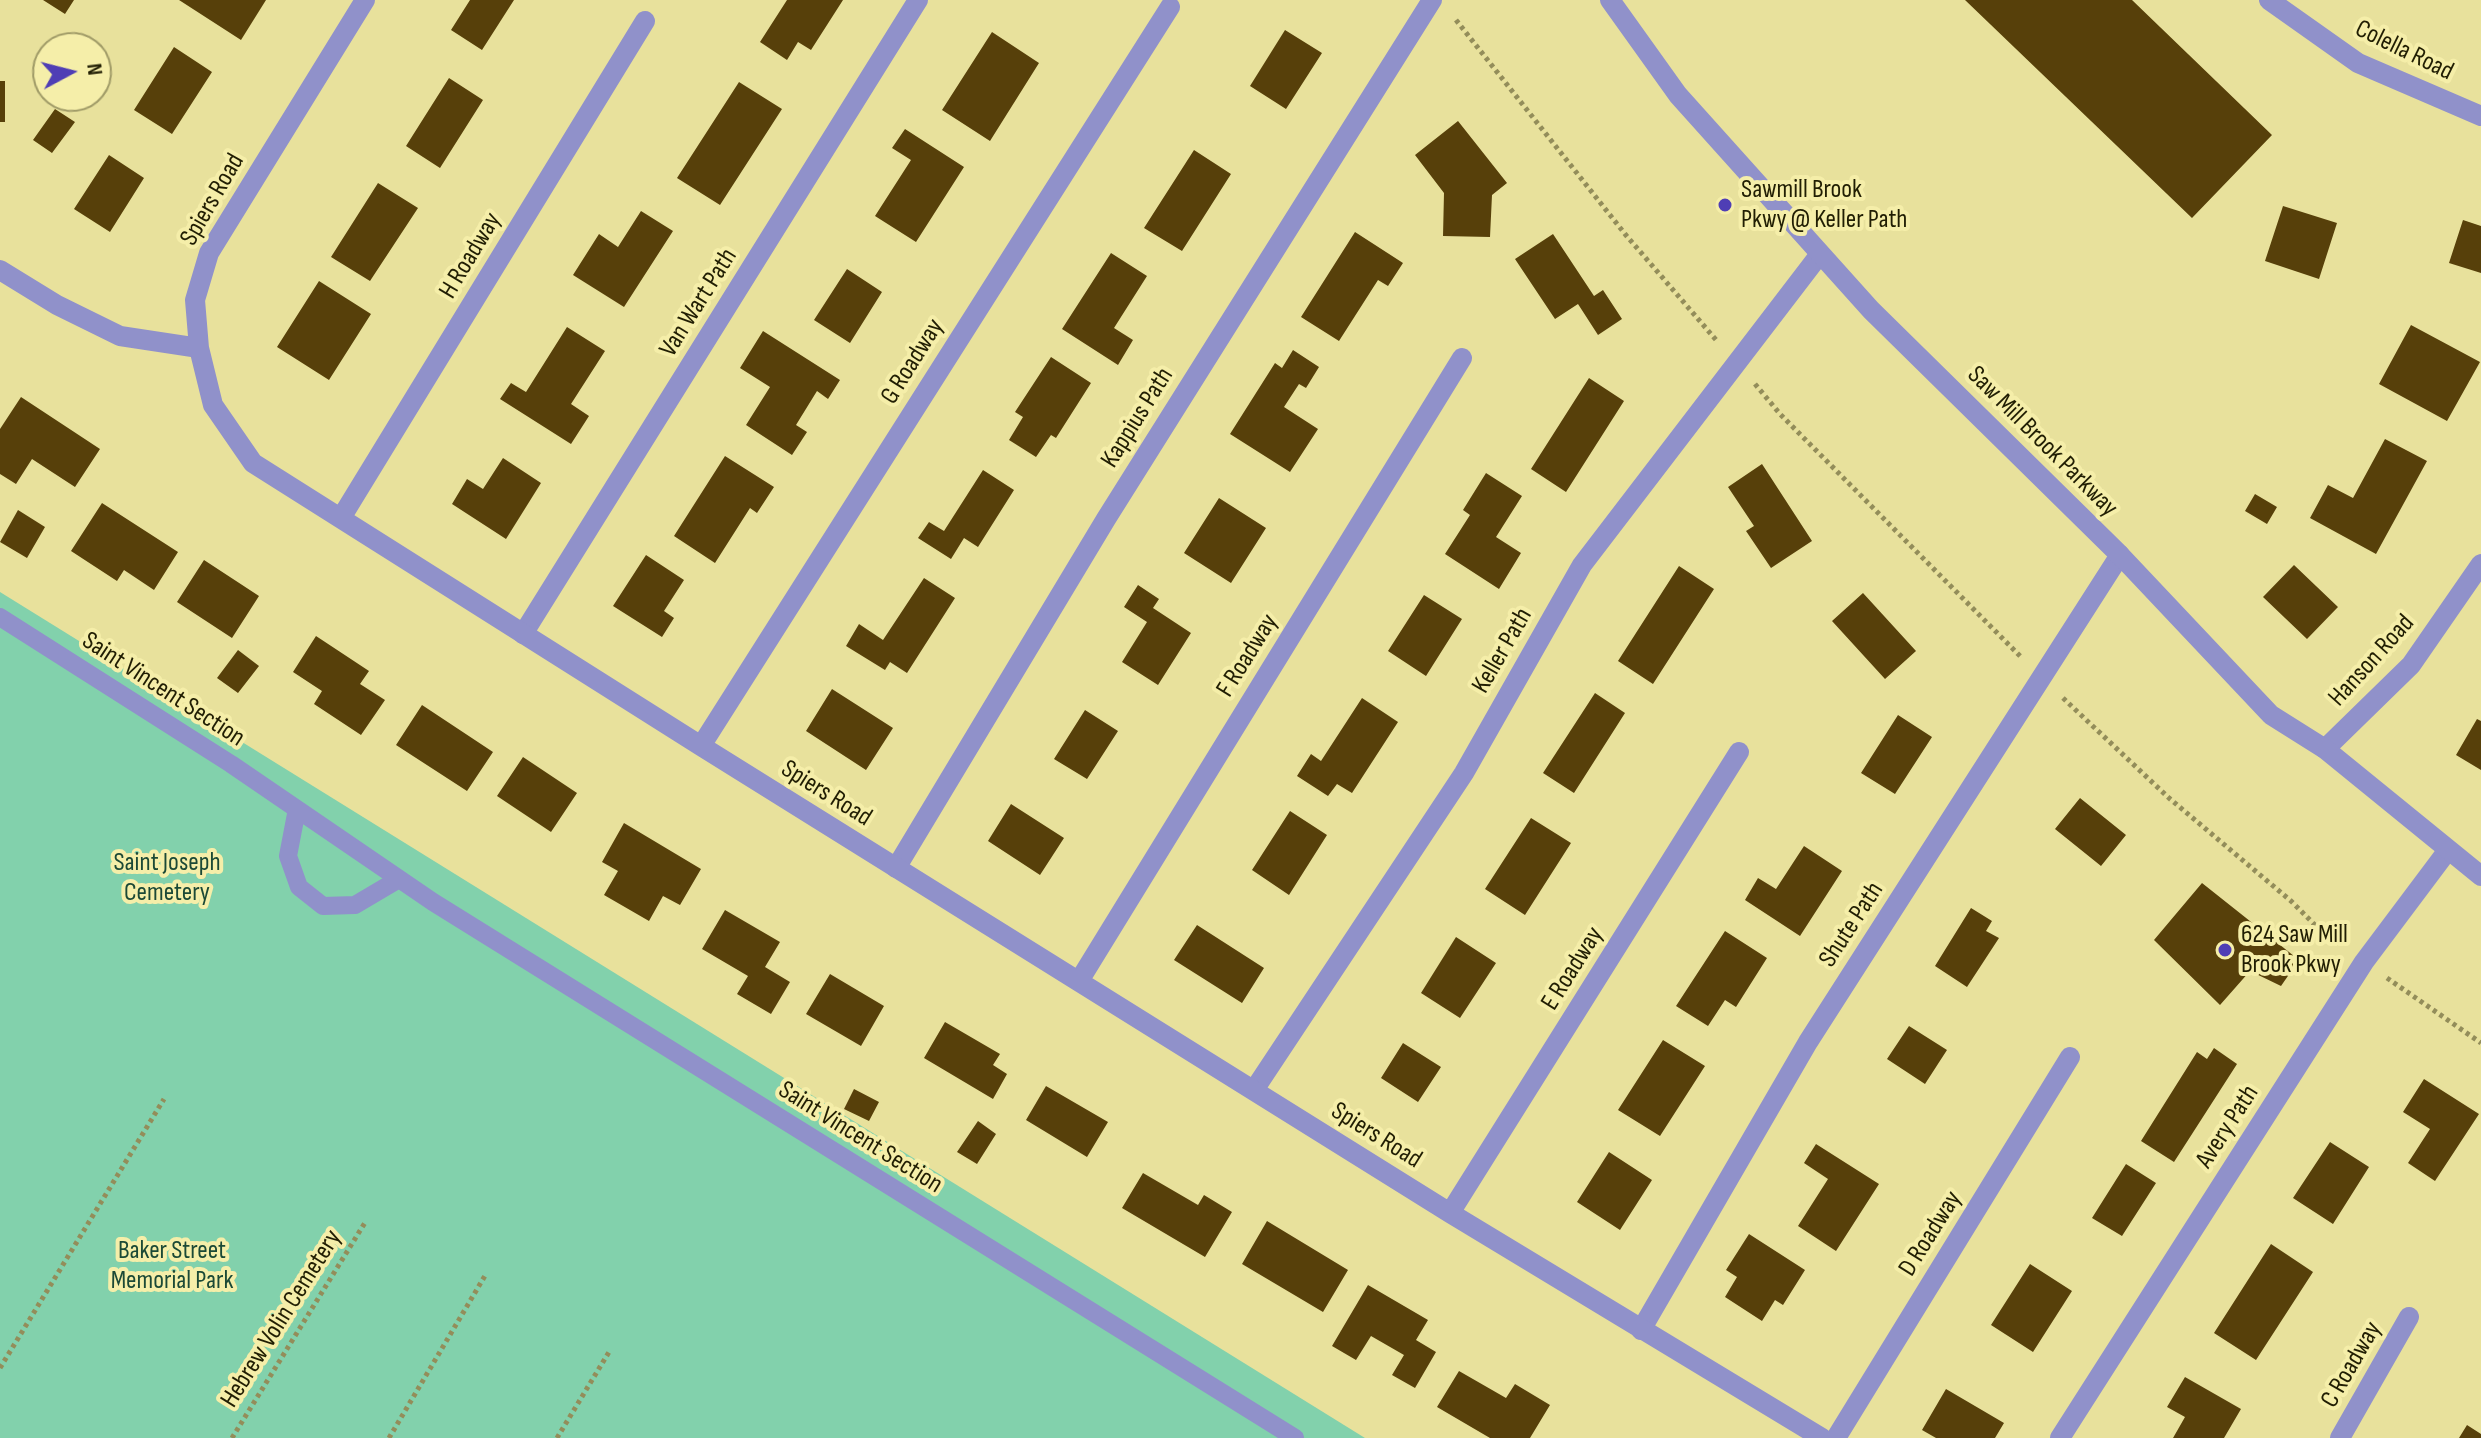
<!DOCTYPE html>
<html>
<head>
<meta charset="utf-8">
<style>
	body { margin:0 }
	#map { position:relative; width:2481px; height:1438px; overflow:hidden; background:#e8e19c; font-family:"Sofia Sans Condensed",sans-serif }
	canvas { display:block }
	.north { position:absolute; left:32px; top:32px; width:80px; height:80px; box-sizing:border-box; background:#f5eea9; border:2px solid #a09b67; border-radius:50%; rotate:83deg; font-size:22px; font-weight:700; line-height:32px; text-align:center; color:#211e03 }
	.north::after { content:''; display:block; margin:auto; width:28px; height:36px; background:#4f3eb5; clip-path:polygon(50% 0,100% 100%,50% 72%,0 100%) }
</style>
</head>
<body>
<div id="map">
<canvas width="2481" height="1438"></canvas>
<div class="north">N</div>
</div>
<script>
const c = document.querySelector('canvas').getContext('2d');
c.lineJoin = 'round';
function paint(path, color) {
  c.fillStyle = color;
  c.fill(path, 'evenodd');
}
function poly(rows) {
  const path = new Path2D();
  for (const r of rows) {
    path.moveTo(r[0], r[1]);
    for (let i = 2; i < r.length; i += 2) path.lineTo(r[i], r[i + 1]);
  }
  return path;
}
function strokePath(path, color, width, dash) {
  c.strokeStyle = color;
  c.lineWidth = width;
  c.lineCap = dash ? 'butt' : 'round';
  c.setLineDash(dash || []);
  c.stroke(path);
}
function write(font, color, halo, rows, align = 'center') {
  c.font = font + ' "Sofia Sans Condensed",sans-serif';
  c.lineWidth = 8;
  c.setLineDash([]);
  c.textBaseline = 'middle';
  c.strokeStyle = halo;
  c.fillStyle = color;
  for (const [text, x, y, turn = 0] of rows) {
    c.save();
    c.translate(x, y);
    c.rotate((+turn || 0) * Math.PI / 180);
    c.textAlign = isNaN(turn) ? turn : align;
    if (halo) c.strokeText(text, 0, 0);
    c.fillText(text, 0, 0);
    c.restore();
  }
}
paint(poly([
	[0,592,1365,1438,0,1438]
]), '#82d1ac');
paint(poly([
	[43,0,74,0,65,14],
	[179,0,266,0,241,40],
	[470,0,514,0,482,50,451,30],
	[787,0,843,0,811,50,798,42,787,60,760,42],
	[1965,0,2132,0,2272,135,2192,218],
	[1285,30,1322,53,1286,109,1250,86],
	[992,32,1039,63,990,141,942,110],
	[174,47,212,72,172,134,134,110],
	[449,78,483,100,440,168,406,146],
	[0,81,5,81,5,122,0,122],
	[739,82,782,109,720,205,677,178],
	[55,109,75,122,52,153,33,140],
	[1458,121,1507,183,1492,195,1490,237,1443,236,1444,193,1415,155],
	[905,129,964,167,916,242,875,216,911,160,892,148],
	[1194,150,1231,174,1182,251,1144,228],
	[109,155,144,178,110,232,74,209],
	[378,183,418,208,370,281,331,257],
	[2283,206,2337,223,2319,279,2265,261],
	[641,211,673,231,624,307,573,275,599,234,618,247],
	[2463,220,2481,226,2481,273,2449,263],
	[1355,232,1403,263,1388,286,1378,280,1339,341,1301,317],
	[1553,234,1594,296,1603,290,1622,319,1598,335,1578,304,1555,319,1515,259],
	[1111,253,1147,276,1114,328,1133,340,1118,365,1062,329],
	[847,269,882,292,850,343,814,320],
	[319,281,371,314,329,380,277,347],
	[2411,325,2480,362,2447,421,2379,384],
	[567,327,605,351,571,404,589,416,571,444,500,399,511,383,526,392],
	[763,331,840,380,828,399,817,391,796,425,807,432,792,455,746,425,770,387,740,368],
	[1293,350,1319,367,1306,388,1299,384,1284,407,1318,429,1290,472,1230,434,1275,363,1282,368],
	[1051,357,1091,383,1056,438,1051,435,1036,457,1009,440,1023,417,1015,412],
	[1589,378,1624,401,1566,492,1531,469],
	[21,397,100,449,75,487,32,459,16,484,0,474,0,429],
	[2385,439,2427,461,2376,554,2310,518,2328,485,2353,498],
	[725,456,774,487,757,513,750,508,715,563,674,536],
	[503,458,541,483,506,539,452,504,467,479,483,489],
	[1762,464,1812,541,1771,568,1746,531,1754,526,1728,487],
	[983,470,1014,490,978,547,964,538,951,559,918,538,929,522,944,531],
	[1486,473,1522,496,1496,537,1521,553,1499,589,1445,554,1470,515,1463,510],
	[2255,494,2277,507,2267,524,2245,511],
	[1219,498,1266,528,1231,583,1184,553],
	[102,503,178,552,154,590,124,570,117,581,71,551],
	[18,510,45,527,27,558,0,542],
	[646,555,684,580,664,611,674,618,662,637,613,606],
	[204,560,259,596,232,638,177,602],
	[2294,565,2338,607,2307,639,2263,597],
	[1679,566,1714,589,1653,684,1618,661],
	[924,578,955,598,907,673,890,662,885,670,846,646,859,624,883,640],
	[1138,585,1159,599,1153,608,1191,633,1158,685,1122,662,1147,622,1124,607],
	[1863,593,1916,651,1885,679,1832,621],
	[1424,595,1462,619,1426,676,1388,651],
	[316,636,369,671,360,684,385,700,361,735,314,704,322,691,293,672],
	[238,650,259,666,238,693,217,678],
	[832,689,893,728,866,770,806,731],
	[1595,693,1625,713,1574,793,1543,773],
	[1362,698,1398,722,1352,793,1337,784,1328,796,1297,776,1311,754,1321,761],
	[422,705,493,752,467,791,396,745],
	[1085,710,1118,731,1087,779,1054,759],
	[1898,715,1932,737,1895,794,1861,773],
	[2477,719,2481,721,2481,770,2456,755],
	[523,757,577,793,551,832,497,796],
	[2080,798,2126,835,2101,866,2055,829],
	[1011,804,1064,838,1040,875,988,841],
	[1290,811,1327,835,1289,895,1252,870],
	[1531,818,1571,843,1525,915,1485,889],
	[624,823,701,869,680,905,663,896,649,921,604,895,618,871,602,862],
	[1804,846,1842,871,1800,936,1745,900,1758,878,1776,889],
	[2202,883,2299,960,2281,986,2250,971,2220,1005,2154,940],
	[1971,908,1992,921,1986,931,1999,938,1967,987,1935,966],
	[725,910,780,942,765,967,790,982,771,1014,737,994,748,976,702,949],
	[1197,925,1264,968,1242,1003,1174,960],
	[1725,931,1767,958,1736,1007,1725,1000,1708,1026,1676,1006],
	[1456,937,1496,963,1460,1018,1421,993],
	[830,974,884,1006,861,1046,806,1014],
	[945,1022,1000,1054,993,1065,1007,1074,993,1099,924,1058],
	[1909,1026,1947,1050,1925,1084,1887,1059],
	[1663,1040,1705,1066,1660,1136,1618,1110],
	[1403,1043,1441,1067,1418,1102,1381,1078],
	[2214,1048,2237,1064,2174,1162,2141,1141,2197,1052,2207,1059],
	[2424,1079,2479,1114,2435,1181,2408,1163,2430,1129,2403,1112],
	[1046,1086,1108,1122,1087,1157,1026,1120],
	[854,1089,879,1102,869,1121,844,1109],
	[978,1121,996,1134,977,1164,957,1152],
	[2330,1142,2369,1167,2333,1224,2293,1198],
	[1816,1144,1879,1184,1836,1251,1798,1226,1828,1179,1804,1163],
	[1609,1152,1652,1180,1620,1230,1577,1202],
	[2126,1164,2156,1183,2122,1236,2092,1218],
	[1143,1173,1198,1205,1204,1195,1232,1212,1205,1257,1122,1208],
	[1267,1221,1348,1270,1323,1312,1242,1264],
	[1749,1234,1805,1270,1783,1305,1775,1300,1762,1321,1725,1297,1737,1277,1726,1270],
	[2271,1244,2313,1272,2256,1360,2214,1333],
	[2030,1264,2072,1291,2033,1352,1991,1325],
	[1368,1285,1428,1320,1416,1340,1436,1352,1415,1388,1392,1375,1404,1355,1371,1336,1356,1360,1332,1346],
	[1459,1371,1506,1398,1515,1384,1550,1405,1530,1438,1490,1438,1437,1407],
	[2185,1377,2241,1409,2224,1438,2173,1438,2185,1417,2167,1407],
	[1946,1389,2004,1423,1995,1438,1936,1438,1922,1430],
	[2467,1425,2481,1434,2481,1438,2459,1438]
]), '#57400a');
strokePath(poly([
	[1456,20,1625,234,1717,341],
	[1755,384,1780,414,2022,658],
	[2063,698,2169,798,2291,901,2322,932,2339,944],
	[2387,978,2481,1043],
	[0,1368,164,1099],
	[232,1438,366,1221],
	[389,1438,486,1274],
	[557,1438,609,1352]
]), '#938d5a', 5, [4, 4]);
strokePath(poly([
	[0,617,231,764,433,902,1295,1438],
	[297,809,288,856,299,887,323,906,355,905,399,879]
]), '#9091ca', 18);
strokePath(poly([
	[523,634,918,0],
	[896,868,1106,519,1432,0],
	[1254,1090,1464,773,1582,565,1820,254],
	[1641,1330,1808,1042,2120,555],
	[2060,1438,2364,962,2448,850]
]), '#9091ca', 20);
strokePath(poly([
	[365,0,209,253,195,300,199,348,213,405,253,463,701,746,1450,1213,1822,1438],
	[2269,0,2358,63,2481,116],
	[0,270,57,305,120,336,199,348],
	[341,518,645,21],
	[701,746,1170,7],
	[2325,749,2411,665,2481,564],
	[1079,981,1462,358],
	[1450,1213,1739,752],
	[1836,1438,2070,1057],
	[2340,1438,2409,1317]
]), '#9091ca', 20);
strokePath(poly([
	[1610,0,1678,95,1871,310,2120,555,2271,715,2325,749,2481,876]
]), '#9091ca', 20);
for (const [x, y, r, color] of [
	[1725,205,8,"#4f3eb5"],
	[2225,950,8,"#4f3eb5"]
]) {
  const dot = new Path2D();
  dot.arc(x, y, r, 0, 2 * Math.PI);
  c.fillStyle = color;
  c.fill(dot);
  strokePath(dot, '#f5eea9', 3);
}
write('26px', '#211e03', '#f5eea9', [
	["Colella Road",2404,51,26],
	["Spiers Road",213,200,-60],
	["H Roadway",471,256,-59],
	["Van Wart Path",699,303,-58],
	["G Roadway",913,362,-58],
	["Kappius Path",1138,418,-58],
	["Saw Mill Brook Parkway",2042,442,45],
	["Keller Path",1503,651,-60],
	["F Roadway",1248,656,-58],
	["Hanson Road",2372,661,-48],
	["Saint Vincent Section",163,690,33],
	["Spiers Road",826,794,32],
	["Shute Path",1852,925,-57],
	["E Roadway",1573,969,-58],
	["Avery Path",2228,1127,-57],
	["Spiers Road",1376,1136,32],
	["Saint Vincent Section",860,1138,32],
	["D Roadway",1931,1234,-58],
	["Hebrew Volin Cemetery",282,1319,-58],
	["C Roadway",2352,1365,-60]
]);
write('26px', '#211e03', '#f5eea9', [
	["Sawmill Brook",1741,190],
	["Pkwy @ Keller Path",1741,220],
	["624 Saw Mill",2241,935],
	["Brook Pkwy",2241,965]
], 'left');
write('26px', '#1b4936', '#f5eea9', [
	["Saint Joseph",167,863],
	["Cemetery",167,893],
	["Baker Street",172,1251],
	["Memorial Park",172,1281]
]);
</script>
</body>
</html>
